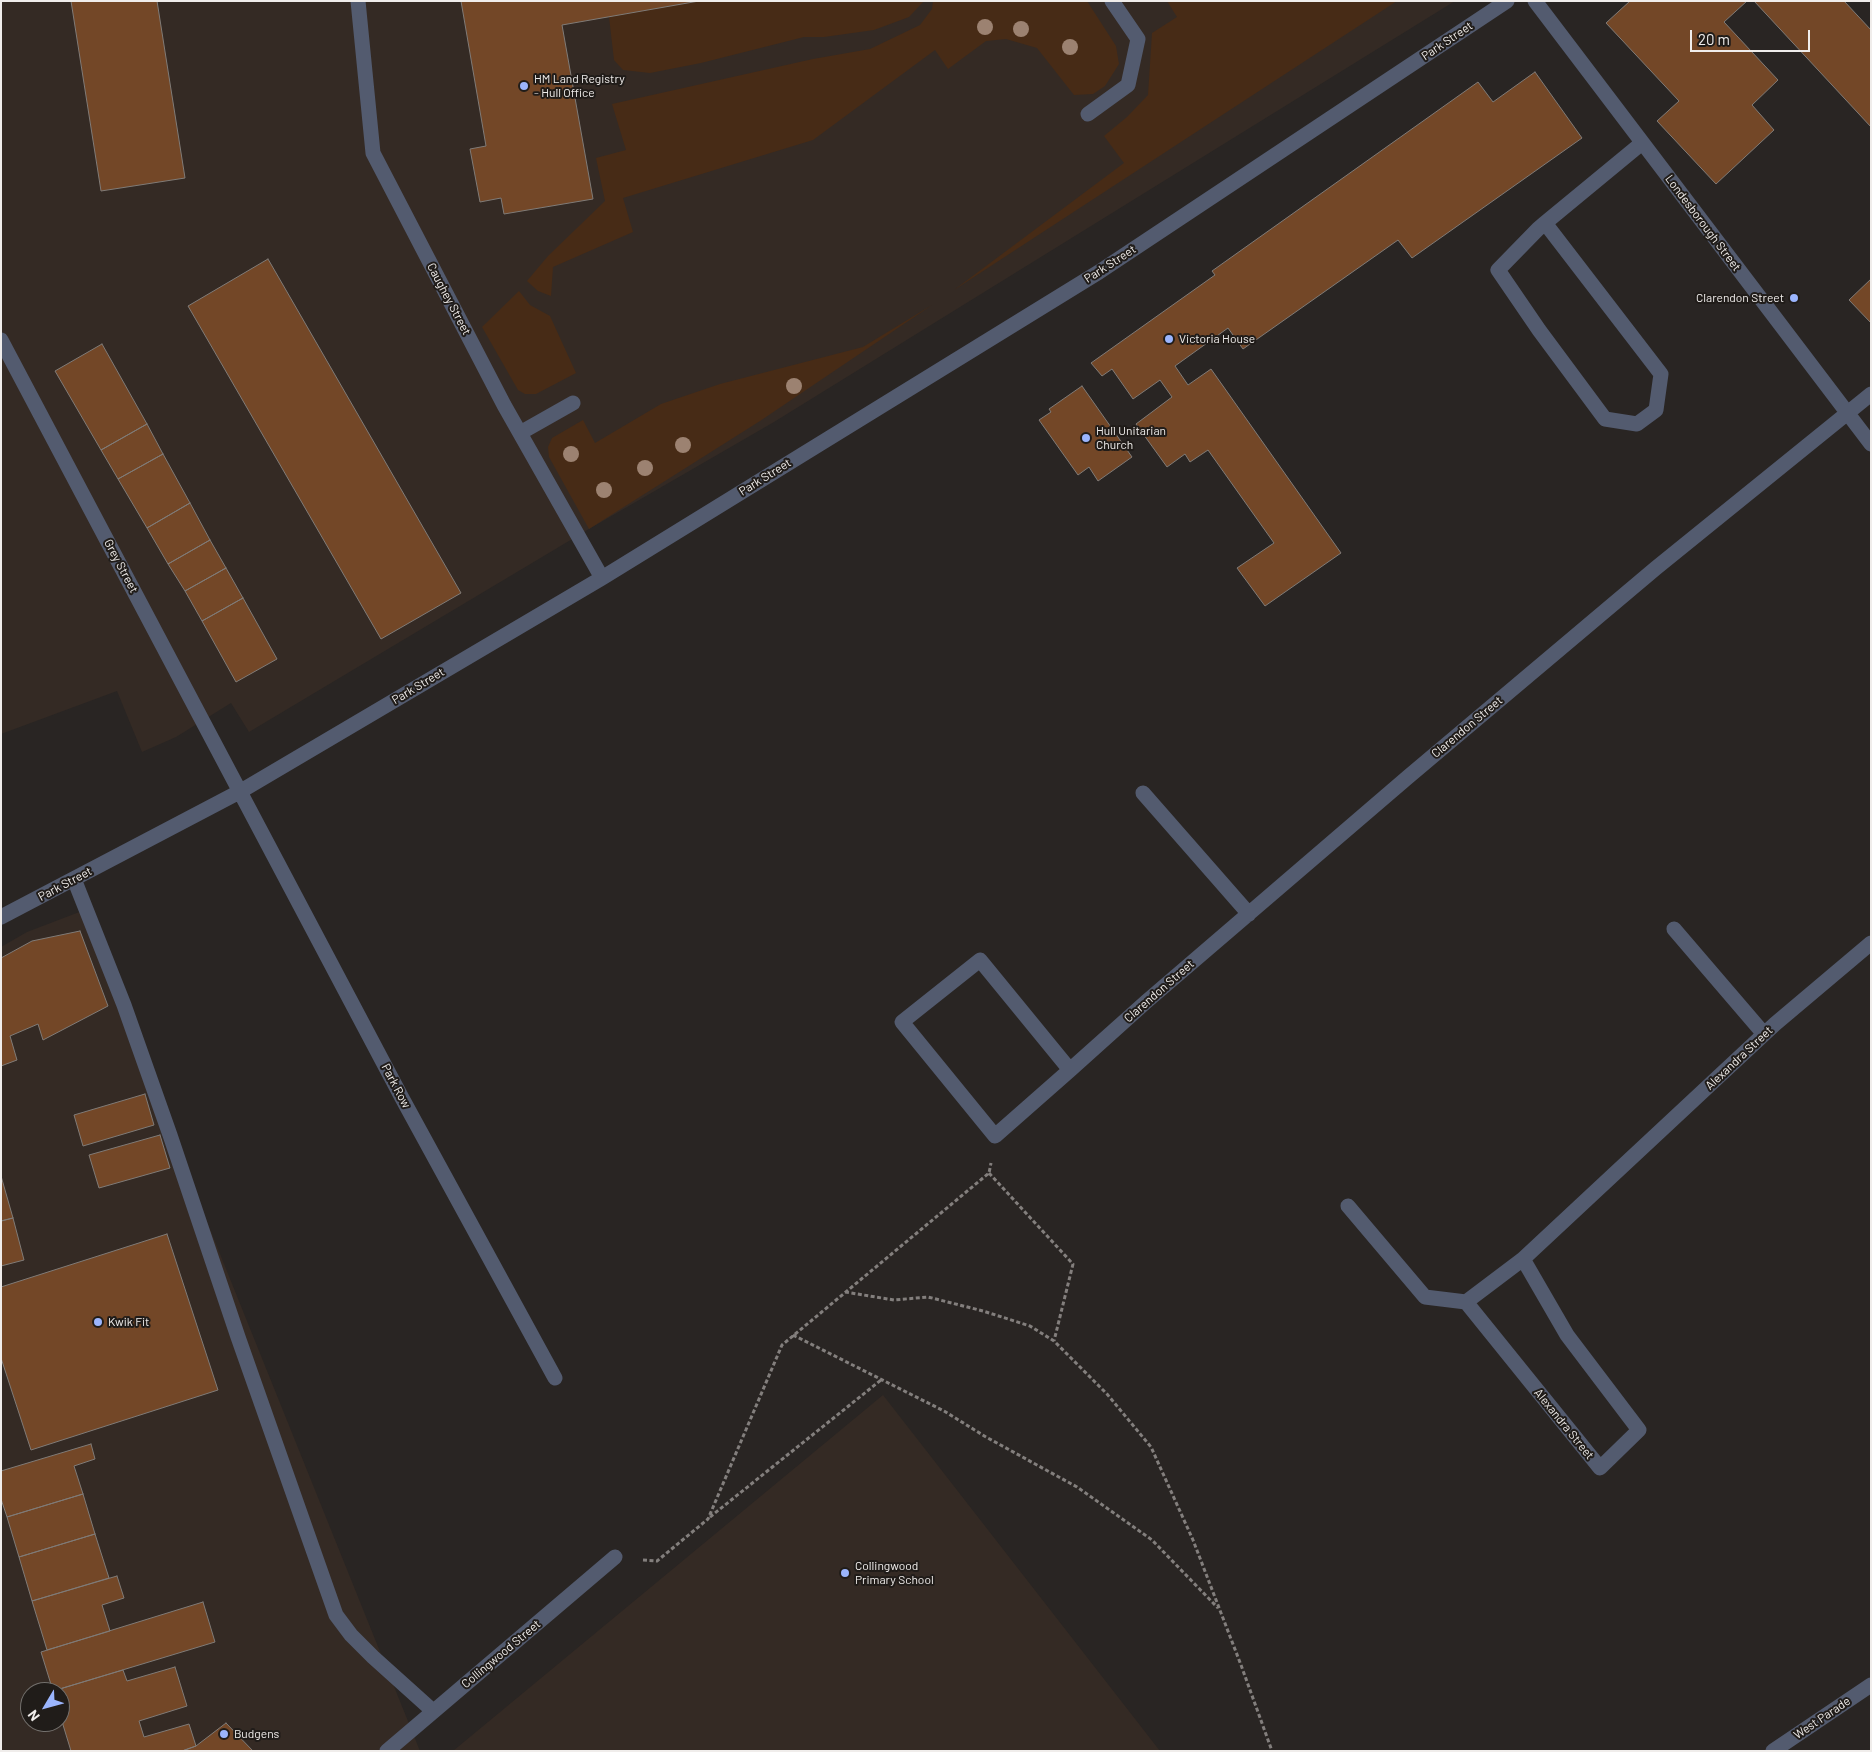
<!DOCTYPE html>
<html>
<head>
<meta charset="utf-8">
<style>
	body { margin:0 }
	#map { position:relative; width:1872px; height:1752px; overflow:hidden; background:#292523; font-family:Barlow,sans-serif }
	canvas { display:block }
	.frame { position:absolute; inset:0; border:2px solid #f0edeb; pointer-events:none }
	.north { position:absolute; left:20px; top:1682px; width:50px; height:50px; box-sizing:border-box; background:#201c19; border:1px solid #73706d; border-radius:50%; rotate:233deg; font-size:14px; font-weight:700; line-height:20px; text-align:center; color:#f0edeb }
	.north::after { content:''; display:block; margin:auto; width:18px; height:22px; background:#9bb5fd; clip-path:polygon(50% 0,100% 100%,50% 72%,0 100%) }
	.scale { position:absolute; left:1690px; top:30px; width:120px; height:22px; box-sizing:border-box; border:2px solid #f0edeb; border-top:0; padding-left:6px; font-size:15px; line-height:18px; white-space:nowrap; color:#f0edeb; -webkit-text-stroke:4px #201c19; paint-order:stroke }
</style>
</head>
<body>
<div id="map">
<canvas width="1872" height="1752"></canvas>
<div class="frame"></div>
<div class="north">N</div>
<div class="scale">20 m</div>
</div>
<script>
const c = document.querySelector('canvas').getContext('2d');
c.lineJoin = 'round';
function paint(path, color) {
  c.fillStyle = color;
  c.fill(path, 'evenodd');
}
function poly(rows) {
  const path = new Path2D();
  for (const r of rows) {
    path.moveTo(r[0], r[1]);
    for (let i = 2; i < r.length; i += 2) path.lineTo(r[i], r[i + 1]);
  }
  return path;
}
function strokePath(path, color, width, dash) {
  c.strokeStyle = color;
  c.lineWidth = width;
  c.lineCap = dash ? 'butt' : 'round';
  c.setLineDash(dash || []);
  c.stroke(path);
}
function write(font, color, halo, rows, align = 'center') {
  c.font = font + ' Barlow,sans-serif';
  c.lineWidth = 4;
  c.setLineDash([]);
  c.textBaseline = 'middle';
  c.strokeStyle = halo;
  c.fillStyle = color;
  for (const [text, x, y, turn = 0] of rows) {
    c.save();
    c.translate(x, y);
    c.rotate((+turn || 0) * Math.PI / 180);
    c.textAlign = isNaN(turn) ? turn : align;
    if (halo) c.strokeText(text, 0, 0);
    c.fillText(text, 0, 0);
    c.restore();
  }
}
paint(poly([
	[1,1,1455,1,774,422,589,529,249,732,231,703,176,737,142,752,117,691,1,734],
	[82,911,420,1751,1,1751,1,947,27,932],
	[30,1692,60,1692,60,1722,30,1722],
	[883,1395,1160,1751,453,1751]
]), '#342a24');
paint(poly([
	[699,1,924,1,909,17,874,30,824,37,804,37,701,63,650,73,623,70,614,60,609,17],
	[933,1,1087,1,1116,46,1119,64,1105,86,1093,94,1074,95,1037,48,1006,39,986,41,948,69,935,50,813,140,623,198,633,232,553,267,551,296,538,291,527,281,548,256,605,201,596,158,626,150,612,104,813,59,870,49,920,25,932,9],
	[1167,1,1397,1,954,290,1124,163,1104,136,1127,117,1148,95,1152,33,1177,17],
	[519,291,530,305,550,316,576,373,536,394,525,394,518,390,482,327],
	[932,305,760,421,589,529,549,457,548,447,552,438,583,420,595,443,661,404,720,384,863,347]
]), '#472b16');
const building = poly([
	[71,1,157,1,185,178,101,191,71,1],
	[461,1,699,1,562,25,593,199,504,214,501,198,480,202,470,149,486,146,461,1],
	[1630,1,1747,1,1724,22,1778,80,1752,105,1774,130,1716,184,1657,121,1679,101,1606,23,1630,1],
	[1754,1,1844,1,1871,30,1871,127,1754,1],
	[1535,72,1582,138,1412,258,1398,240,1243,349,1228,328,1175,366,1188,385,1211,369,1341,553,1265,606,1237,568,1274,543,1208,450,1190,462,1185,454,1167,467,1136,424,1172,397,1160,380,1133,399,1112,369,1102,376,1091,363,1215,275,1212,271,1478,82,1493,102,1535,72],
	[268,259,461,593,381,639,188,306,268,259],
	[1871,279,1871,323,1849,300,1871,279],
	[102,344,147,424,101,450,55,371,102,344],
	[1082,386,1132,457,1098,481,1089,467,1078,475,1039,420,1051,412,1049,409,1082,386],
	[147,424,163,454,118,479,101,450,147,424],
	[163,454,190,503,147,528,118,479,163,454],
	[190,503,210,540,168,564,147,528,190,503],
	[210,540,226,568,185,591,168,564,210,540],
	[226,568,243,598,202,621,185,591,226,568],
	[243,598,277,659,236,682,202,621,243,598],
	[80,931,108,1006,43,1040,38,1024,10,1036,17,1060,1,1066,1,958,32,941,80,931],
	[145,1094,154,1125,83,1146,74,1115,145,1094],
	[160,1135,170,1168,99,1188,89,1155,160,1135],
	[1,1176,13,1218,1,1221,1,1176],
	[13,1218,24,1260,1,1266,1,1221,13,1218],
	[167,1234,218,1390,31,1450,1,1358,1,1287,167,1234],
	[91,1444,95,1459,74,1466,83,1494,7,1517,1,1499,1,1471,91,1444],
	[83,1494,95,1534,19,1557,7,1517,83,1494],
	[95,1534,109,1578,32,1601,19,1557,95,1534],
	[117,1576,124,1598,102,1605,110,1631,47,1650,32,1601,117,1576],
	[203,1602,215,1642,53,1691,41,1652,203,1602],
	[175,1667,187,1706,139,1721,144,1737,189,1724,196,1746,182,1751,71,1751,60,1715,60,1692,53,1691,123,1670,127,1681,175,1667],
	[226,1723,253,1751,182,1751,196,1746,226,1723]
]);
paint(building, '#734727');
strokePath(building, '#807b77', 1);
strokePath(poly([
	[989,1173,1073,1264,1054,1341],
	[845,1292,894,1300,928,1297,983,1311,1030,1326,1054,1341,1107,1394,1151,1447,1193,1540,1241,1665,1272,1751],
	[793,1335,944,1411,986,1437,1077,1487,1152,1540,1218,1608],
	[710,1517,881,1380],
	[643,1560,657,1561,708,1519,782,1345,989,1173,991,1163]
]), '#837f7d', 3, [4, 2.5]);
strokePath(poly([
	[358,1,373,153,504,405,602,578],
	[1535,1,1871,444],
	[1088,114,1128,85,1138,39,1112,1],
	[1545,223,1661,374,1656,410,1637,424,1605,419,1539,330,1498,270,1538,229,1545,223,1642,143],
	[1,340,402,1098,555,1378],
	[520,433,573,403],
	[1143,793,1249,914],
	[74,879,124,1005,170,1135,238,1337,336,1615,351,1635,373,1657,433,1711],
	[1,917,241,791,602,578,1099,272,1507,1],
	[1674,929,1764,1034],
	[1070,1070,980,960,902,1022,995,1136,1070,1070,1147,1001,1408,777,1656,568,1871,394],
	[1348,1206,1425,1297,1466,1302],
	[1523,1259,1567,1335,1639,1430,1600,1468,1466,1302,1523,1259,1775,1024,1871,943],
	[387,1751,615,1557],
	[1773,1751,1871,1685]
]), '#535b6f', 15);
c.fillStyle = '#9c8271';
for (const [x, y] of [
	[985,27],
	[1021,29],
	[1070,47],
	[794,386],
	[683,445],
	[571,454],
	[645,468],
	[604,490]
]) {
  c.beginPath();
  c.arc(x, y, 8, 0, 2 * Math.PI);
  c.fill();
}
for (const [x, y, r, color] of [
	[524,86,5,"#9bb5fd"],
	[1794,298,5,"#9bb5fd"],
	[1169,339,5,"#9bb5fd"],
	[1086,438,5,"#9bb5fd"],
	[98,1322,5,"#9bb5fd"],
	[845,1573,5,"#9bb5fd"],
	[224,1734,5,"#9bb5fd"]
]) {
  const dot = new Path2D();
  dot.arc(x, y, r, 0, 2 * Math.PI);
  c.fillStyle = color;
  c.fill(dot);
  strokePath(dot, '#201c19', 2);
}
write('12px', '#f0edeb', '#201c19', [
	["Park Street",1447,41,-34],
	["Londesborough Street",1703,223,53],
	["Park Street",1110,264,-33],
	["Caughey Street",449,299,62],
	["Park Street",765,477,-32],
	["Grey Street",121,566,62],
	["Park Street",418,686,-31],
	["Clarendon Street",1467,727,-40],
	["Park Street",65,884,-28],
	["Clarendon Street",1159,991,-41],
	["Alexandra Street",1739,1058,-43],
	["Park Row",396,1086,62],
	["Alexandra Street",1564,1424,51],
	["Collingwood Street",501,1654,-40],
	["West Parade",1822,1718,-34]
]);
write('12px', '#f0edeb', '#201c19', [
	["HM Land Registry",534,79],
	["- Hull Office",534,93],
	["Clarendon Street",1784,298,"right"],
	["Victoria House",1179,339],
	["Hull Unitarian",1096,431],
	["Church",1096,445],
	["Kwik Fit",108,1322],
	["Collingwood",855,1566],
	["Primary School",855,1580],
	["Budgens",234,1734]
], 'left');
</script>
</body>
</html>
